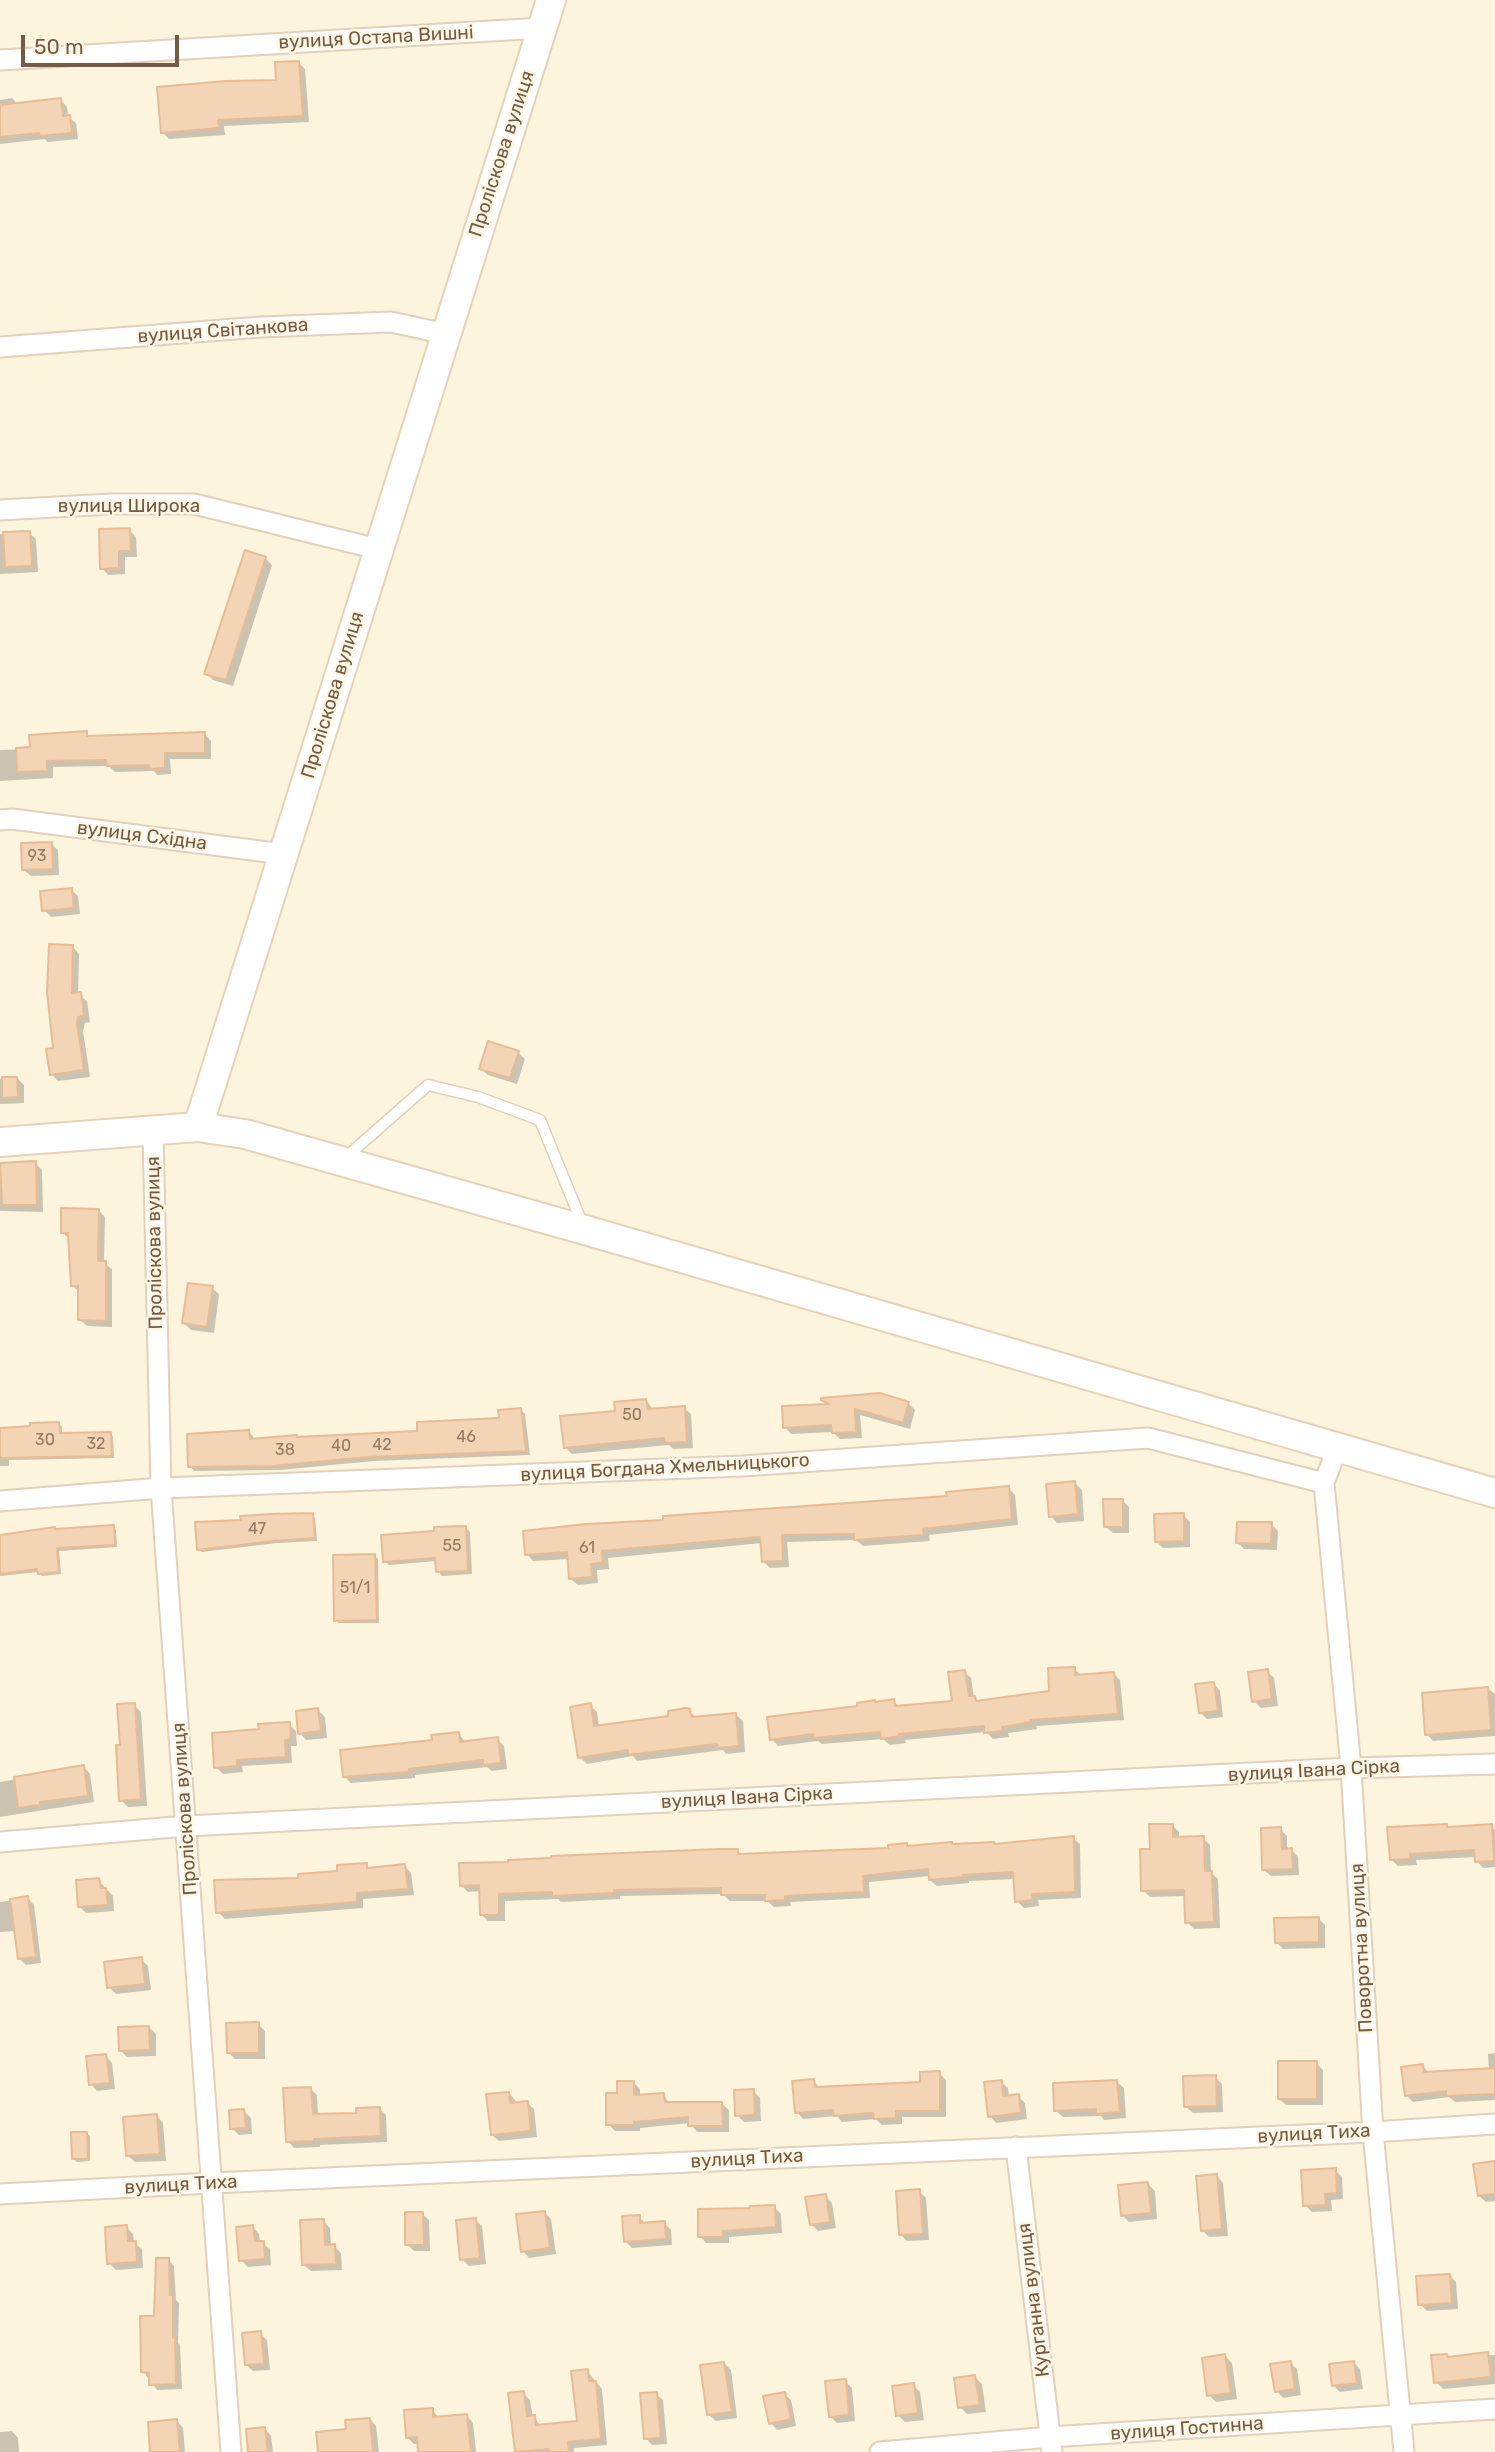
<!DOCTYPE html>
<html>
<head>
<meta charset="utf-8">
<style>
	body { margin:0 }
	#map { position:relative; width:1495px; height:2452px; overflow:hidden; background:#fdf4de; font-family:Rubik,sans-serif }
	canvas { display:block }
	.scale { position:absolute; left:21px; top:35px; width:158px; height:32px; box-sizing:border-box; border:4px solid #735b46; border-top:0; padding-left:9px; font-size:21px; line-height:24px; white-space:nowrap; color:#735b46; -webkit-text-stroke:5px #fff7e4; paint-order:stroke }
</style>
</head>
<body>
<div id="map">
<canvas width="1495" height="2452"></canvas>
<div class="scale">50 m</div>
</div>
<script>
const c = document.querySelector('canvas').getContext('2d');
c.lineJoin = 'round';
function paint(path, color) {
  c.fillStyle = color;
  c.fill(path, 'evenodd');
}
function poly(rows) {
  const path = new Path2D();
  for (const r of rows) {
    path.moveTo(r[0], r[1]);
    for (let i = 2; i < r.length; i += 2) path.lineTo(r[i], r[i + 1]);
  }
  return path;
}
function strokePath(path, color, width, dash) {
  c.strokeStyle = color;
  c.lineWidth = width;
  c.lineCap = dash ? 'butt' : 'round';
  c.setLineDash(dash || []);
  c.stroke(path);
}
function write(font, color, halo, rows, align = 'center') {
  c.font = font + ' Rubik,sans-serif';
  c.lineWidth = 5;
  c.setLineDash([]);
  c.textBaseline = 'middle';
  c.strokeStyle = halo;
  c.fillStyle = color;
  for (const [text, x, y, turn = 0] of rows) {
    c.save();
    c.translate(x, y);
    c.rotate((+turn || 0) * Math.PI / 180);
    c.textAlign = isNaN(turn) ? turn : align;
    if (halo) c.strokeText(text, 0, 0);
    c.fillText(text, 0, 0);
    c.restore();
  }
}
paint(poly([
	[299,63,305,69,309,122,224,126,225,135,169,139,162,132,278,81],
	[12,98,18,105,61,100,67,107,68,117,76,123,78,139,48,142,45,139,0,144,0,100],
	[129,530,136,537,137,557,125,557,125,574,108,575,102,568],
	[29,533,36,539,38,572,0,574,0,534],
	[265,558,272,565,233,686,213,680,206,673],
	[86,733,91,738,205,734,211,741,211,759,170,759,171,774,157,775,154,771,115,772,109,766,53,767,53,778,0,781,0,750,32,749],
	[51,844,58,850,59,875,31,876,24,870],
	[71,890,78,896,80,914,51,917,44,910],
	[73,947,79,954,78,994,87,1001,90,1022,85,1023,83,1031,90,1077,58,1081,51,1074],
	[518,1052,525,1059,517,1084,488,1075,481,1069],
	[17,1078,24,1085,24,1103,0,1104,0,1079],
	[35,1163,42,1170,43,1212,0,1211,0,1172],
	[98,1210,105,1217,104,1263,112,1269,112,1327,87,1326,80,1320,80,1293,73,1286,70,1240,63,1233],
	[212,1288,219,1294,214,1333,191,1330,184,1323],
	[823,1399,908,1403,915,1410,910,1429,860,1415,862,1438,840,1439,832,1432,791,1434,785,1427,829,1405],
	[646,1400,653,1410,684,1408,691,1414,693,1448,673,1449,669,1445,572,1454,566,1448,617,1413],
	[521,1410,525,1414,530,1455,374,1461,279,1470,194,1471,190,1466,249,1432,253,1436,254,1441,419,1433,501,1419],
	[59,1424,62,1427,62,1435,111,1434,113,1437,114,1458,9,1460,9,1466,0,1466,0,1429],
	[1075,1483,1082,1490,1084,1521,1057,1523,1051,1516],
	[1008,1488,1015,1495,1018,1525,929,1535,930,1541,863,1546,856,1540,787,1542,789,1567,770,1568,763,1561,762,1543,608,1558,609,1569,597,1570,598,1583,578,1585,571,1579,569,1559,533,1561,527,1554,665,1522,949,1497],
	[1122,1500,1129,1507,1129,1533,1113,1533,1106,1527],
	[313,1515,315,1518,317,1541,277,1543,202,1552,199,1550],
	[1183,1515,1190,1522,1190,1547,1163,1548,1156,1541],
	[1271,1524,1278,1531,1277,1550,1244,1549,1238,1543],
	[113,1527,116,1530,117,1547,59,1551,61,1574,42,1576,39,1572,0,1576,0,1536],
	[465,1527,470,1532,472,1574,442,1576,438,1571,437,1561,389,1565,385,1561],
	[375,1556,378,1559,379,1623,339,1623,336,1621],
	[1074,1669,1082,1676,1113,1673,1120,1680,1124,1720,1036,1726,1037,1729,1008,1733,1009,1737,993,1739,986,1732,905,1740,906,1743,890,1745,883,1739,822,1744,818,1741,778,1746,772,1739,876,1704,894,1701,900,1708,954,1703,964,1672,971,1678,974,1698,979,1703,1051,1693],
	[1267,1671,1274,1678,1278,1706,1261,1708,1254,1701],
	[1214,1684,1220,1691,1223,1717,1207,1719,1200,1712],
	[1488,1689,1495,1694,1495,1736,1433,1741,1427,1734],
	[134,1705,141,1712,147,1806,128,1807,121,1800,122,1747],
	[590,1705,597,1712,599,1727,670,1718,689,1711,697,1718,736,1715,743,1721,745,1752,726,1754,723,1750,637,1761,633,1756,587,1764,580,1757],
	[318,1710,325,1717,327,1738,306,1740,300,1733],
	[289,1724,296,1731,297,1746,291,1746,292,1763,242,1766,243,1772,223,1774,216,1767,261,1731],
	[459,1734,466,1743,497,1739,504,1746,507,1769,492,1771,487,1767,415,1775,415,1778,351,1783,344,1776],
	[84,1767,90,1774,94,1802,0,1817,0,1782],
	[1172,1825,1179,1832,1179,1839,1203,1838,1210,1845,1211,1873,1218,1879,1220,1928,1194,1929,1187,1922,1186,1896,1150,1897,1143,1890,1152,1850],
	[1446,1825,1449,1828,1491,1826,1495,1830,1495,1867,1483,1868,1477,1861,1476,1857,1416,1860,1417,1865,1398,1866,1391,1859],
	[1280,1829,1287,1836,1287,1850,1292,1850,1298,1857,1299,1875,1271,1876,1264,1870],
	[1073,1838,1080,1844,1081,1898,1038,1900,1039,1906,1024,1908,1017,1901,1015,1879,969,1881,969,1883,937,1886,930,1880,930,1876,869,1882,870,1898,790,1902,791,1906,774,1907,767,1901,730,1901,723,1894,620,1896,620,1899,561,1902,558,1899,505,1901,505,1921,488,1921,481,1914,481,1891,468,1892,461,1885,738,1851,742,1856,953,1845,996,1846],
	[366,1865,370,1869,405,1866,411,1873,414,1895,363,1899,363,1908,225,1919,218,1912,300,1880],
	[98,1880,113,1896,114,1911,86,1913,80,1907],
	[27,1898,34,1905,41,1963,26,1965,19,1958,16,1931,0,1932,0,1902],
	[1318,1918,1325,1925,1325,1948,1283,1949,1276,1942],
	[141,1959,148,1966,151,1990,116,1994,109,1987],
	[258,2024,265,2031,265,2059,235,2059,229,2053],
	[149,2027,156,2034,156,2056,127,2057,120,2050],
	[1495,2053,1495,2100,1455,2102,1449,2097,1413,2102,1406,2095,1423,2066,1429,2073,1489,2070,1488,2054],
	[106,2056,112,2063,115,2089,97,2091,91,2084],
	[1316,2063,1323,2070,1323,2105,1286,2105,1279,2099],
	[939,2073,946,2080,946,2117,902,2117,902,2124,882,2125,876,2119,842,2122,837,2116,803,2119,797,2112,813,2081,821,2089,922,2083],
	[1215,2077,1222,2084,1223,2112,1193,2113,1186,2107],
	[633,2082,640,2089,640,2097,663,2095,670,2104,722,2104,729,2110,729,2132,697,2132,690,2123,640,2128,640,2131,615,2131,608,2124,619,2094],
	[1001,2082,1008,2088,1009,2097,1018,2096,1025,2103,1027,2119,996,2123,990,2116],
	[1117,2082,1124,2088,1126,2118,1104,2120,1101,2116,1063,2117,1056,2111],
	[310,2089,317,2095,318,2116,358,2114,379,2108,386,2115,387,2142,320,2145,320,2147,294,2148,288,2141],
	[753,2091,760,2098,761,2121,744,2122,737,2115],
	[509,2093,515,2100,516,2104,527,2103,534,2109,537,2137,499,2141,492,2135],
	[244,2111,251,2118,252,2134,239,2135,232,2128],
	[157,2116,163,2123,166,2161,135,2162,128,2156],
	[87,2134,90,2136,90,2161,77,2162,74,2159],
	[1495,2163,1495,2201,1486,2202,1479,2196],
	[1335,2170,1342,2177,1343,2199,1331,2200,1332,2211,1312,2212,1305,2205],
	[1217,2176,1223,2183,1228,2236,1209,2237,1203,2231],
	[1148,2184,1155,2191,1157,2219,1129,2222,1122,2215],
	[919,2191,926,2198,929,2240,907,2241,901,2235],
	[825,2196,832,2203,836,2228,818,2231,811,2224],
	[774,2207,781,2214,782,2233,729,2237,729,2243,706,2243,700,2236],
	[544,2212,551,2219,556,2254,529,2258,523,2251],
	[422,2214,429,2220,430,2251,414,2251,407,2244],
	[639,2217,646,2224,664,2223,671,2230,672,2245,632,2248,625,2241],
	[475,2220,482,2226,486,2264,469,2266,462,2259],
	[323,2221,330,2228,331,2246,334,2246,341,2253,342,2270,311,2271,304,2265],
	[126,2227,133,2234,134,2243,142,2249,143,2268,116,2270,109,2263],
	[253,2227,259,2234,260,2242,270,2249,271,2265,248,2267,241,2260],
	[168,2259,174,2266,176,2300,179,2303,178,2343,180,2345,182,2389,157,2390,143,2371],
	[1450,2276,1456,2282,1458,2309,1427,2311,1420,2304],
	[260,2333,267,2340,270,2370,253,2371,246,2365],
	[1447,2355,1450,2358,1495,2355,1495,2384,1443,2389,1436,2382],
	[1225,2356,1232,2363,1237,2399,1216,2402,1209,2395],
	[724,2363,731,2370,737,2418,716,2421,709,2415],
	[1290,2363,1297,2369,1301,2395,1283,2398,1277,2391],
	[1354,2363,1360,2369,1363,2389,1340,2392,1333,2385],
	[587,2371,602,2389,607,2445,574,2448,574,2452,517,2452,509,2395,523,2393,530,2400,533,2417,541,2426,578,2422],
	[975,2377,982,2384,986,2412,967,2414,960,2407],
	[845,2381,852,2388,855,2421,837,2423,830,2416],
	[913,2385,920,2392,924,2420,905,2422,898,2415],
	[656,2394,663,2400,667,2444,652,2445,646,2438],
	[784,2394,791,2400,796,2426,777,2430,771,2423],
	[432,2410,439,2418,467,2416,473,2423,476,2452,420,2452,419,2444,414,2444,407,2437],
	[370,2419,376,2426,379,2452,319,2452],
	[177,2421,183,2428,185,2452,152,2452],
	[265,2429,271,2436,273,2452,250,2452],
	[12,2431,18,2438,19,2452,0,2452,0,2432]
]), '#0003');
const building = poly([
	[299,61,303,116,218,120,219,128,161,133,157,87,226,81,276,80,275,62,299,61],
	[61,98,63,116,70,115,72,133,40,136,39,133,0,137,0,105,61,98],
	[130,528,131,551,119,551,119,568,100,569,99,529,130,528],
	[30,531,32,566,5,567,3,532,30,531],
	[245,550,266,557,226,680,204,674,245,550],
	[87,731,87,736,205,732,205,753,165,753,165,768,149,769,149,765,107,766,106,760,47,761,47,771,17,772,16,748,30,747,29,735,87,731],
	[52,842,53,869,22,870,21,843,52,842],
	[72,888,74,908,42,911,40,891,72,888],
	[49,944,73,945,72,993,81,992,84,1016,78,1017,77,1023,84,1070,50,1075,46,1049,53,1048,47,992,49,944],
	[488,1041,519,1051,510,1078,479,1069,488,1041],
	[2,1077,17,1077,18,1097,2,1098,2,1077],
	[36,1161,37,1205,2,1205,0,1163,36,1161],
	[61,1208,99,1209,98,1261,106,1261,106,1321,78,1320,78,1286,71,1286,68,1233,61,1233,61,1208],
	[188,1283,213,1286,207,1327,182,1323,188,1283],
	[880,1393,909,1402,903,1423,855,1409,856,1432,832,1433,831,1425,783,1428,782,1406,829,1404,821,1400,821,1398,880,1393],
	[646,1399,648,1409,685,1406,687,1442,665,1443,664,1438,564,1448,560,1416,615,1411,614,1402,646,1399],
	[521,1408,526,1451,368,1457,273,1466,188,1467,187,1434,249,1430,250,1439,297,1435,297,1437,417,1431,417,1422,499,1418,498,1410,521,1408],
	[59,1422,60,1433,111,1432,112,1456,0,1458,0,1428,30,1426,30,1423,59,1422],
	[1075,1481,1078,1514,1049,1517,1046,1484,1075,1481],
	[1009,1486,1012,1519,923,1529,924,1535,854,1540,854,1534,782,1535,783,1561,762,1562,760,1537,602,1551,603,1563,591,1564,592,1577,569,1579,567,1552,525,1555,523,1531,586,1524,663,1520,663,1516,947,1496,946,1492,1009,1486],
	[1103,1499,1123,1499,1123,1527,1104,1527,1103,1499],
	[313,1513,315,1538,273,1541,197,1550,195,1522,241,1520,240,1516,271,1514,313,1513],
	[1184,1513,1184,1541,1155,1542,1154,1514,1184,1513],
	[1237,1522,1272,1522,1271,1544,1236,1543,1237,1522],
	[114,1525,115,1545,57,1548,59,1572,38,1574,37,1569,0,1574,0,1535,55,1527,55,1529,114,1525],
	[466,1526,468,1571,436,1572,435,1558,383,1562,381,1535,434,1531,434,1527,466,1526],
	[375,1554,377,1620,334,1621,333,1555,375,1554],
	[1075,1667,1075,1675,1114,1672,1118,1714,1030,1720,1031,1722,1002,1727,1003,1731,984,1733,984,1726,899,1734,900,1736,881,1739,880,1732,813,1738,813,1734,770,1740,767,1717,857,1706,857,1703,875,1700,875,1702,894,1699,895,1706,952,1701,948,1672,965,1670,969,1696,975,1696,976,1701,1049,1691,1048,1668,1075,1667],
	[1268,1669,1272,1699,1252,1702,1248,1672,1268,1669],
	[1214,1682,1218,1711,1199,1713,1195,1684,1214,1682],
	[1488,1687,1491,1730,1425,1735,1422,1693,1488,1687],
	[135,1703,141,1799,119,1801,116,1745,120,1745,117,1704,135,1703],
	[591,1703,594,1726,668,1716,668,1711,686,1708,690,1709,691,1717,736,1713,739,1746,718,1748,717,1744,628,1755,628,1750,578,1758,570,1707,591,1703],
	[318,1708,321,1731,298,1734,296,1711,318,1708],
	[290,1722,291,1739,285,1740,286,1757,237,1760,237,1766,214,1768,212,1733,259,1729,258,1724,290,1722],
	[459,1732,460,1742,498,1737,501,1763,483,1765,483,1760,409,1769,410,1772,343,1777,340,1750,432,1740,431,1735,459,1732],
	[84,1765,88,1796,40,1802,40,1805,18,1808,14,1777,84,1765],
	[1149,1824,1173,1824,1173,1837,1204,1836,1205,1871,1212,1871,1214,1922,1185,1923,1184,1890,1141,1891,1140,1849,1150,1849,1149,1824],
	[1447,1824,1447,1827,1492,1824,1494,1861,1475,1862,1474,1850,1410,1854,1411,1859,1390,1860,1387,1827,1447,1824],
	[1281,1827,1282,1849,1292,1848,1293,1869,1262,1870,1261,1828,1281,1827],
	[1074,1836,1075,1892,1032,1894,1033,1900,1015,1902,1013,1872,963,1875,964,1877,929,1880,928,1869,863,1876,864,1892,785,1896,785,1900,765,1901,765,1895,721,1895,721,1888,614,1890,614,1893,552,1896,552,1892,499,1894,499,1915,480,1915,479,1885,460,1886,459,1863,508,1862,508,1860,551,1858,551,1856,720,1849,738,1849,738,1854,888,1848,888,1845,907,1843,907,1846,952,1842,952,1844,994,1842,995,1844,1074,1836],
	[367,1863,367,1868,405,1864,408,1889,357,1893,357,1902,216,1913,214,1880,298,1878,298,1874,337,1871,337,1865,367,1863],
	[99,1878,101,1888,106,1888,108,1905,78,1907,76,1880,99,1878],
	[28,1896,36,1957,18,1959,10,1899,28,1896],
	[1319,1917,1319,1942,1275,1943,1274,1918,1319,1917],
	[142,1957,145,1984,107,1988,104,1962,142,1957],
	[259,2022,259,2053,227,2053,226,2023,259,2022],
	[149,2026,150,2050,119,2051,118,2027,149,2026],
	[106,2054,110,2083,89,2085,86,2056,106,2054],
	[1278,2061,1317,2061,1317,2099,1278,2099,1278,2061],
	[1423,2064,1424,2072,1495,2068,1495,2094,1446,2096,1446,2091,1405,2096,1401,2067,1423,2064],
	[940,2071,940,2111,896,2111,896,2118,874,2119,873,2113,834,2116,833,2110,795,2113,792,2081,814,2079,815,2087,920,2082,920,2072,940,2071],
	[1216,2075,1217,2106,1184,2107,1183,2076,1216,2075],
	[1002,2080,1003,2096,1019,2094,1021,2113,988,2117,984,2082,1002,2080],
	[1117,2080,1120,2112,1096,2114,1096,2109,1054,2111,1053,2083,1117,2080],
	[617,2081,634,2081,634,2095,664,2093,665,2102,722,2102,723,2126,688,2126,688,2117,634,2122,634,2125,606,2125,606,2093,617,2093,617,2081],
	[311,2087,313,2114,356,2113,356,2108,380,2107,381,2136,314,2139,314,2141,286,2142,283,2088,311,2087],
	[754,2089,755,2115,735,2116,734,2090,754,2089],
	[509,2092,510,2103,528,2101,531,2131,491,2135,486,2094,509,2092],
	[244,2109,246,2128,230,2129,229,2110,244,2109],
	[157,2114,160,2154,126,2156,123,2117,157,2114],
	[71,2132,87,2132,88,2159,72,2159,71,2132],
	[1495,2161,1495,2194,1478,2196,1473,2164,1495,2161],
	[1336,2168,1337,2193,1325,2194,1326,2205,1303,2206,1301,2170,1336,2168],
	[1217,2174,1222,2229,1201,2231,1196,2176,1217,2174],
	[1148,2182,1151,2213,1121,2216,1118,2185,1148,2182],
	[920,2189,923,2234,899,2235,896,2191,920,2189],
	[826,2194,830,2222,810,2225,805,2197,826,2194],
	[775,2205,776,2227,723,2231,723,2237,698,2237,698,2209,750,2208,750,2206,775,2205],
	[545,2211,550,2248,521,2252,516,2214,545,2211],
	[405,2212,423,2212,424,2245,405,2245,405,2212],
	[640,2215,640,2223,665,2221,666,2239,624,2242,622,2216,640,2215],
	[476,2218,480,2258,460,2260,456,2220,476,2218],
	[324,2219,325,2245,335,2244,336,2264,302,2265,300,2220,324,2219],
	[127,2225,128,2241,136,2241,137,2262,107,2264,105,2227,127,2225],
	[253,2225,255,2241,264,2241,265,2259,239,2261,236,2227,253,2225],
	[156,2258,169,2258,170,2295,173,2295,173,2338,175,2337,176,2384,149,2385,149,2373,141,2372,140,2316,154,2316,156,2258],
	[1450,2274,1452,2303,1418,2305,1416,2276,1450,2274],
	[261,2331,264,2364,245,2365,242,2333,261,2331],
	[1488,2352,1491,2377,1434,2383,1431,2355,1447,2354,1448,2357,1488,2352],
	[1225,2354,1231,2393,1207,2396,1202,2358,1225,2354],
	[1291,2361,1295,2389,1275,2392,1270,2364,1291,2361],
	[1354,2361,1357,2383,1332,2386,1329,2364,1354,2361],
	[724,2362,732,2412,707,2415,700,2365,724,2362],
	[588,2369,589,2381,596,2381,601,2439,568,2442,569,2452,550,2452,549,2449,515,2452,508,2393,524,2391,527,2416,535,2415,536,2425,577,2421,571,2371,588,2369],
	[975,2375,980,2405,958,2408,954,2378,975,2375],
	[846,2379,849,2415,829,2417,825,2381,846,2379],
	[914,2383,918,2413,896,2416,892,2386,914,2383],
	[657,2392,661,2438,644,2439,640,2393,657,2392],
	[785,2392,791,2419,769,2424,763,2396,785,2392],
	[433,2408,433,2417,467,2414,471,2452,418,2452,417,2437,406,2438,404,2410,433,2408],
	[370,2418,373,2452,318,2452,316,2432,346,2429,345,2420,370,2418],
	[177,2419,180,2452,150,2452,148,2422,177,2419],
	[265,2427,268,2452,248,2452,246,2429,265,2427]
]);
paint(building, '#f3d4b4');
strokePath(building, '#e6bc94', 2);
const lane = poly([
	[345,1158,428,1085,478,1097,540,1120,582,1223]
]);
const street = poly([
	[0,60,542,28],
	[0,347,261,327,391,322,446,334],
	[0,510,111,504,194,504,378,549],
	[0,820,12,819,283,854],
	[153,1131,161,1488,231,2452],
	[1338,1446,1324,1483,1351,1768,1373,2132,1404,2452],
	[0,1501,161,1488,743,1466,1148,1438,1324,1483],
	[0,1842,186,1826,1351,1768,1495,1764],
	[1016,2147,1052,2452],
	[0,2194,212,2183,1373,2132,1495,2124],
	[880,2452,1050,2437,1495,2409]
]);
const secondary = poly([
	[198,1127,551,0],
	[0,1142,198,1127,245,1134,585,1230,1495,1493]
]);
strokePath(lane, '#e1d0ba', 13);
strokePath(street, '#e1d0ba', 23);
strokePath(secondary, '#e6d2b7', 32);
strokePath(lane, '#fff', 10);
strokePath(street, '#fff', 19);
strokePath(secondary, '#fff', 28);
write('16px', '#937962', null, [
	["93",37,856],
	["50",632,1415],
	["46",466,1437],
	["30",45,1440],
	["32",96,1444],
	["42",382,1445],
	["40",341,1446],
	["38",285,1450],
	["47",257,1529],
	["55",452,1546],
	["61",587,1548],
	["51/1",355,1588]
]);
write('19px', '#735b46', '#fff7e4', [
	["вулиця Остапа Вишні",376,38,-3],
	["Проліскова вулиця",502,154,-72],
	["вулиця Світанкова",223,331,-4],
	["вулиця Широка",129,507],
	["Проліскова вулиця",333,695,-73],
	["вулиця Східна",142,836,7],
	["Проліскова вулиця",155,1243,-91],
	["вулиця Богдана Хмельницького",665,1468,-3],
	["вулиця Івана Сірка",1314,1771,-3],
	["вулиця Івана Сірка",747,1798,-3],
	["Проліскова вулиця",185,1809,-94],
	["Поворотна вулиця",1362,1948,-93],
	["вулиця Тиха",1314,2134,-3],
	["вулиця Тиха",747,2159,-3],
	["вулиця Тиха",181,2185,-3],
	["Курганна вулиця",1034,2300,-97],
	["вулиця Гостинна",1187,2429,-4]
]);
</script>
</body>
</html>
